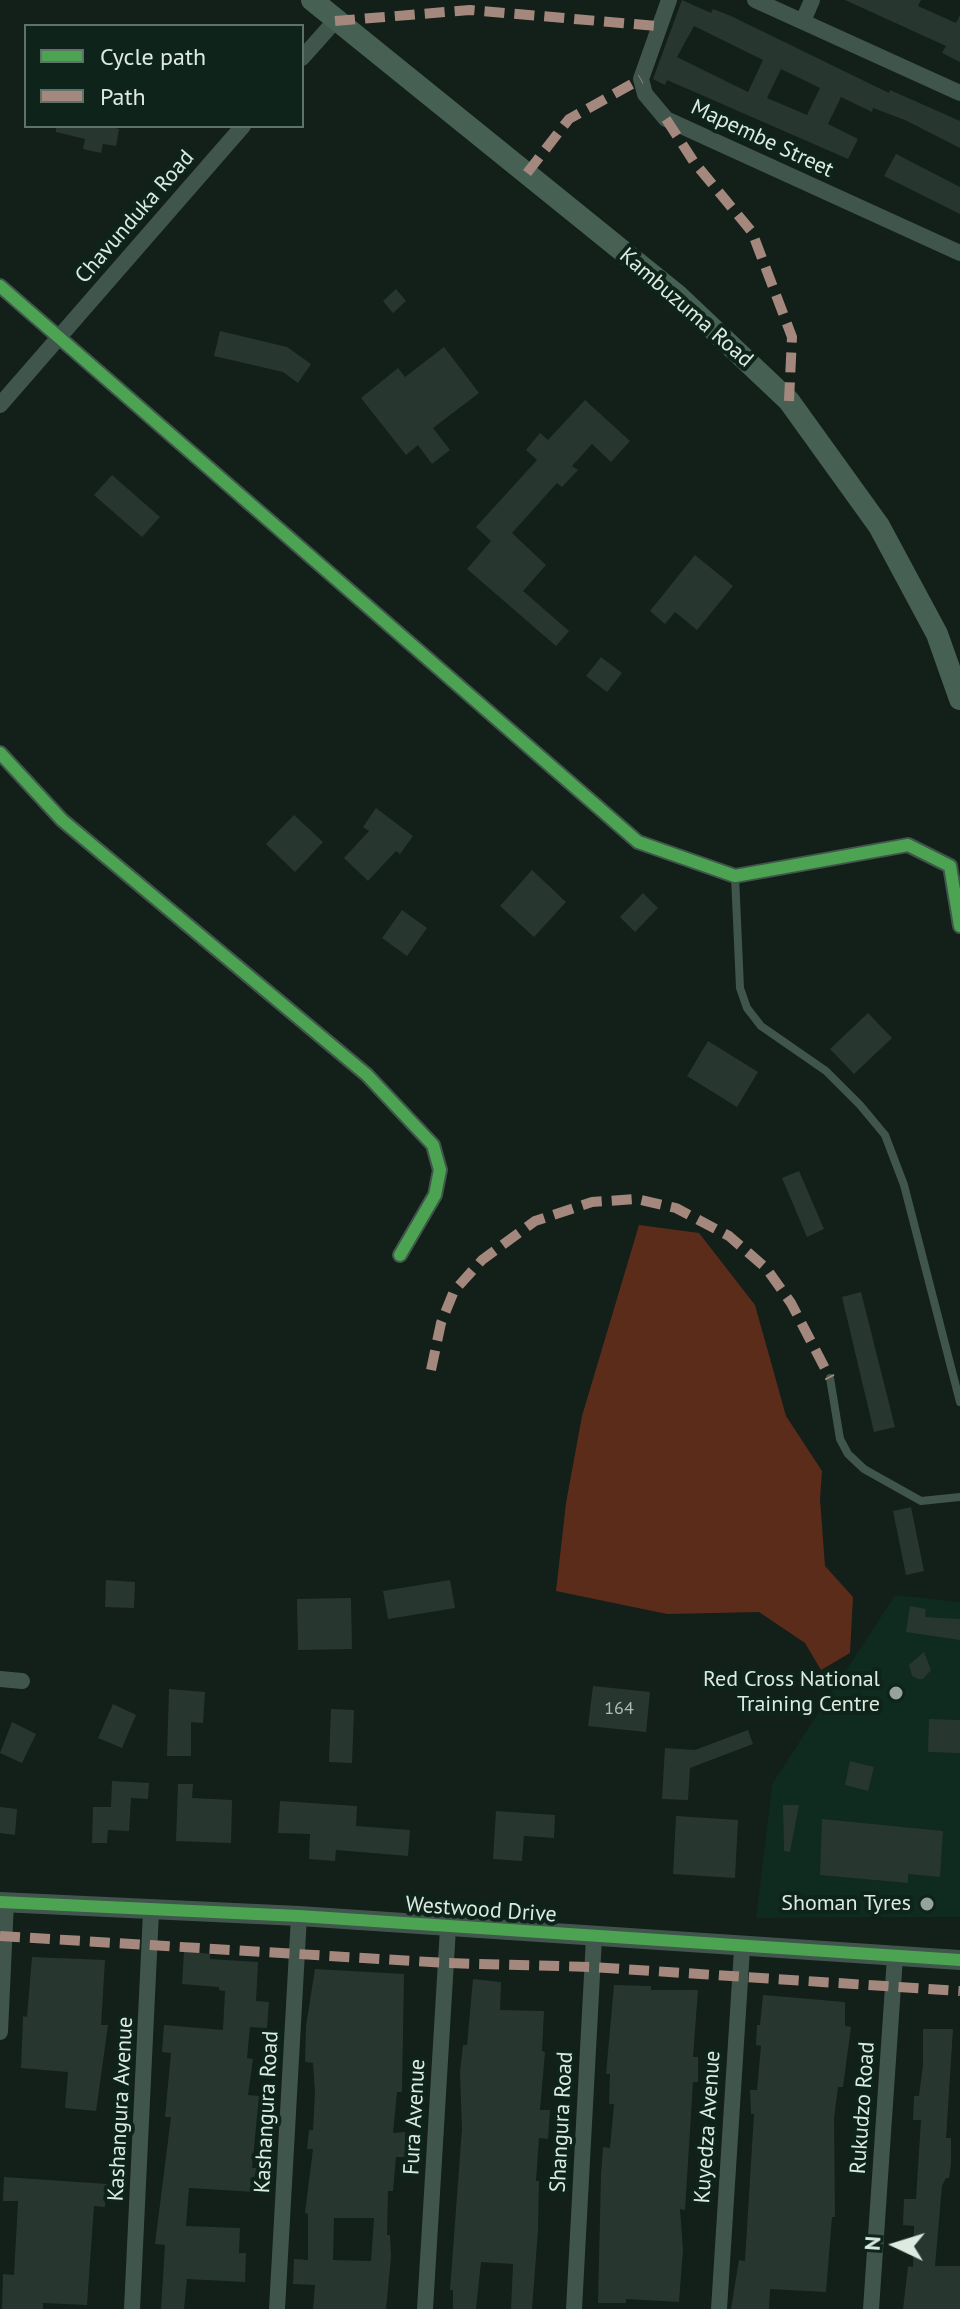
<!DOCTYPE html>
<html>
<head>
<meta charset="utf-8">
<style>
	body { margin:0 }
	#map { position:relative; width:960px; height:2309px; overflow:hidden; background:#131f19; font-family:"PT Sans",sans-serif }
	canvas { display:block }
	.legend { position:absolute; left:24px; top:24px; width:280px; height:104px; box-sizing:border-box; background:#0e241a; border:2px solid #60736a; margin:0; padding:10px 14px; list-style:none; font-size:24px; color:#dceae2 }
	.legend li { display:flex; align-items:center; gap:16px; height:40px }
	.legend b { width:40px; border:2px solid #60736a }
	.north { position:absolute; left:856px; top:2205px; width:80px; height:80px; -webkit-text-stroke:6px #0e241a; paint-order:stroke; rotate:274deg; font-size:22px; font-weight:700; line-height:32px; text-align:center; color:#dceae2 }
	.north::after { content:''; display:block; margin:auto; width:28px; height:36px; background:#dceae2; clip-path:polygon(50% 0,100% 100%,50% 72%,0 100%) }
</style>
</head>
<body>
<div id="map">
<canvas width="960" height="2309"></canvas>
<ul class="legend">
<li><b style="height:10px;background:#4ca352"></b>Cycle path</li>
<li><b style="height:10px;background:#a5887d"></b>Path</li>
</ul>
<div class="north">N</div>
</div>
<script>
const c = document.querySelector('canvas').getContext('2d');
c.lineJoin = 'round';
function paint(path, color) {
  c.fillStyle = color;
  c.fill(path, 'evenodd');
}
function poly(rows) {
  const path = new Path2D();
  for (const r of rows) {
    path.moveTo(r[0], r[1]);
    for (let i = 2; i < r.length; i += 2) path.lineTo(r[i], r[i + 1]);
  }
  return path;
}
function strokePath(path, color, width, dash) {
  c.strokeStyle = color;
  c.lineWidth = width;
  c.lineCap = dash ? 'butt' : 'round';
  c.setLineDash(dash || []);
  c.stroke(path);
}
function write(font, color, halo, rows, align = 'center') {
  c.font = font + ' "PT Sans",sans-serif';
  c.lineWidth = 8;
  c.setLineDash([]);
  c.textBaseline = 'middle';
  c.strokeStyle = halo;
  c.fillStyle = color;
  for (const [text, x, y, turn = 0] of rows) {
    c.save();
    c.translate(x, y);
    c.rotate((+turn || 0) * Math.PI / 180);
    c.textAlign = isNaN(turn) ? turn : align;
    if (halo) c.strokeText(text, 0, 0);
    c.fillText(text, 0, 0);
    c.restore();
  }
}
paint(poly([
	[895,1595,960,1602,960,1917,756,1918,772,1784]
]), '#0f2a1e');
paint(poly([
	[639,1225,699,1233,755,1305,786,1416,822,1471,820,1499,825,1566,853,1597,850,1653,821,1670,805,1643,759,1612,667,1614,556,1591,566,1503,582,1416]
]), '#5c2c1b');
paint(poly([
	[682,0,711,13,713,9,731,16,889,93,890,90,960,121,960,148,905,120,873,108,872,112,841,97,828,124,858,139,848,159,667,80,665,85,653,79],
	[694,26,763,60,748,92,677,57],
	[781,69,820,88,807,115,767,98],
	[845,0,921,0,918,6,956,23,960,15,960,62,942,53,946,46],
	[56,126,107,126,119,129,116,146,103,144,101,153,83,149,85,139,56,132],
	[896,154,960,187,960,214,884,176],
	[396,289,406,301,393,313,383,301],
	[220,331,287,347,311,364,298,383,283,372,214,356],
	[444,347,479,393,433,428,450,450,432,464,418,445,406,455,361,398,398,368,405,377],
	[585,400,630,441,611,462,592,444,572,466,578,470,562,487,557,483,512,533,546,565,523,591,569,631,556,646,467,569,491,541,476,527,537,460,526,450,540,433,548,440],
	[112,475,160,517,142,537,94,495],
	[695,555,733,586,697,630,675,612,665,624,650,611],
	[601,657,622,673,607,692,586,676],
	[376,808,413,836,400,854,396,851,368,881,344,858,369,831,363,827],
	[294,815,323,842,295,872,266,844],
	[532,870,566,902,534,937,500,906],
	[643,893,658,908,635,932,620,917],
	[402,910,427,928,407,956,382,938],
	[868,1013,892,1038,854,1074,830,1049],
	[708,1041,758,1072,737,1107,687,1076],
	[799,1171,824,1229,807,1237,782,1178],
	[861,1292,895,1427,874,1432,842,1297],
	[911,1507,924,1571,906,1575,893,1511],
	[106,1580,135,1582,134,1608,105,1607],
	[450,1580,455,1608,388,1619,383,1591],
	[351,1598,352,1649,298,1650,297,1599],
	[910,1606,926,1609,925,1617,960,1619,960,1640,906,1632],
	[924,1652,931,1670,923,1679,918,1679,912,1676,909,1665],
	[593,1686,650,1692,646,1732,588,1726],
	[169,1689,205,1692,203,1723,191,1722,191,1756,167,1756],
	[113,1704,136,1715,122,1748,98,1738],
	[331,1709,354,1710,352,1763,329,1762],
	[929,1719,960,1720,960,1753,928,1752],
	[12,1722,36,1734,22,1763,0,1753],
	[748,1730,753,1744,690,1768,688,1800,662,1799,665,1748,695,1750],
	[850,1761,874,1767,868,1791,845,1785],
	[112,1781,149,1783,148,1799,131,1798,129,1831,108,1830,107,1843,92,1843,93,1807,111,1807],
	[178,1784,193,1784,192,1798,232,1800,231,1843,176,1841],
	[280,1801,357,1806,356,1826,410,1830,408,1856,336,1850,335,1861,309,1859,310,1834,278,1833],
	[783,1805,799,1805,790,1852,784,1851],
	[0,1807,17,1809,15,1835,0,1833],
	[496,1811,555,1815,554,1838,524,1836,522,1861,493,1859],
	[676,1816,738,1820,735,1878,673,1874],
	[822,1819,943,1831,940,1877,908,1874,908,1883,820,1875],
	[184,1951,210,1954,210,1959,258,1962,256,2001,269,2002,267,2028,250,2027,247,2058,253,2059,248,2095,259,2096,252,2168,257,2168,255,2192,189,2188,186,2226,240,2228,239,2253,246,2253,245,2282,187,2279,184,2309,161,2309,165,2245,155,2244,171,2117,165,2117,171,2053,162,2052,164,2025,223,2030,225,1991,219,1990,219,1987,182,1984],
	[32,1957,105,1960,101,2025,108,2025,96,2111,65,2108,68,2072,21,2068,23,2016,27,2017],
	[315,1969,404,1974,402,2092,397,2092,393,2133,405,2132,406,2157,396,2157,393,2191,388,2191,387,2235,390,2235,391,2257,386,2309,313,2309,315,2285,293,2284,294,2259,308,2260,308,2214,305,2213,313,2149,307,2149,309,2130,313,2130,315,2092,313,2063,305,2062,306,2026],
	[334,2218,374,2218,371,2261,333,2260],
	[473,1979,501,1982,500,2010,544,2011,542,2051,545,2052,540,2110,550,2110,548,2139,539,2138,536,2181,539,2181,538,2230,532,2309,511,2309,513,2264,481,2262,476,2309,453,2309,453,2290,450,2290,462,2129,460,2072,463,2045,467,2045],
	[614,1985,651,1986,651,1990,698,1990,693,2057,698,2057,698,2082,693,2082,685,2210,680,2209,683,2250,679,2302,626,2299,626,2303,598,2303,601,2175,603,2147,610,2148,614,2104,609,2104,610,2074,606,2074],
	[763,1995,845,2002,845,2026,851,2027,843,2087,838,2087,834,2118,835,2217,832,2217,826,2292,770,2289,769,2309,731,2309,739,2260,745,2261,754,2114,751,2114,750,2090,757,2090,761,2046,756,2045,757,2025,760,2025],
	[923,2029,953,2029,946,2138,951,2138,951,2164,949,2178,946,2178,942,2186,935,2266,960,2266,960,2309,903,2309,908,2266,913,2267,914,2226,903,2225,904,2199,916,2199,921,2120,913,2120,914,2096,919,2096,923,2065],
	[4,2177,107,2184,105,2207,94,2206,87,2305,43,2303,43,2309,2,2309,3,2274,14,2275,18,2201,3,2201]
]), '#273730');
strokePath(poly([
	[735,876,740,988,747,1008,761,1026,826,1071,860,1105,885,1135,904,1185,960,1402],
	[830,1378,840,1439,848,1454,864,1469,921,1501,960,1497]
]), '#40554b', 8);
strokePath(poly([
	[669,0,641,79,645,94,666,119,960,253],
	[755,0,960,93],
	[803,21,812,0],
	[302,58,335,21],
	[0,286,638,842,735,876,908,845,950,866,960,926],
	[0,405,243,126],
	[0,753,62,820,367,1075,433,1145,440,1170,435,1195,400,1255],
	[0,1679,22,1681],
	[0,2032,6,1902],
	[132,2309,151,1912],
	[277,2309,299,1916],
	[425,2309,448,1928],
	[574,2309,594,1938],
	[719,2309,742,1949],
	[871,2309,895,1957]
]), '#40554b', 16);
strokePath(poly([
	[0,1902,299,1916,960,1960]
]), '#40554b', 20);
strokePath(poly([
	[312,0,677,295,789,401,879,526,937,634,960,699]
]), '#466054', 22);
strokePath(poly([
	[335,21,470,10,657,26],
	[666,119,694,162,752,232,792,337,789,401],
	[527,173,569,119,641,79],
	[431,1370,441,1323,454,1291,482,1260,535,1221,592,1202,637,1199,676,1208,729,1236,766,1268,791,1303,830,1378],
	[0,1936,446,1963,592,1967,960,1991]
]), '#a5887d', 10, [20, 10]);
strokePath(poly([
	[0,286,638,842,735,876,908,845,950,866,960,926],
	[0,753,62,820,367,1075,433,1145,440,1170,435,1195,400,1255],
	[0,1902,299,1916,960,1960]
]), '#4ca352', 12);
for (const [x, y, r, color] of [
	[896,1693,8,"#96a39c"],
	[927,1904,8,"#96a39c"]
]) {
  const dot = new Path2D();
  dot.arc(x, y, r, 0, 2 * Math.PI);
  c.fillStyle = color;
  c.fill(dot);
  strokePath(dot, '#0e241a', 3);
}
write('18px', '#afbdb6', null, [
	["164",619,1709]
]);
write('22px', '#dceae2', '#0e241a', [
	["Mapembe Street",762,139,25],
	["Chavunduka Road",135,217,-49],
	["Kambuzuma Road",686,308,41],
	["Westwood Drive",481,1910,4],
	["Rukudzo Road",863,2108,-86],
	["Kashangura Avenue",121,2109,-87],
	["Kashangura Road",267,2112,-87],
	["Fura Avenue",415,2117,-87],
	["Shangura Road",562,2122,-87],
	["Kuyedza Avenue",708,2127,-86]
]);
write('22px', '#dceae2', '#0e241a', [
	["Red Cross National",880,1680],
	["Training Centre",880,1705],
	["Shoman Tyres",911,1904]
], 'right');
</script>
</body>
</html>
